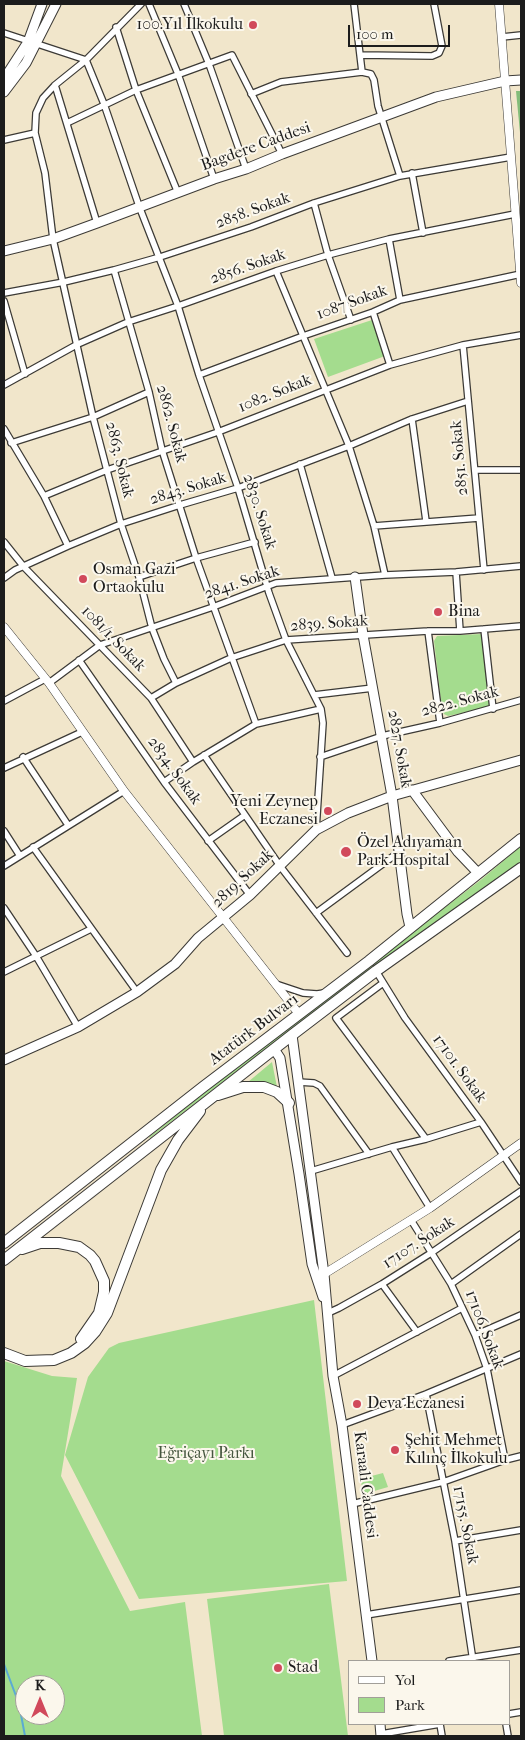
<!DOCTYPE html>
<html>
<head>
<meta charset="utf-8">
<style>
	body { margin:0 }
	#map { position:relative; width:525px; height:1740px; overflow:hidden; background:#f1e6cb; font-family:"IM FELL French Canon",serif }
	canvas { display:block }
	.frame { position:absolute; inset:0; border:5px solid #1c1c1c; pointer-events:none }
	.legend { position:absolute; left:348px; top:1660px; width:162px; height:65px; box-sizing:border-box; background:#fbf7ec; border:1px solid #a29f99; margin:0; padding:6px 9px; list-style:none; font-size:15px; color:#1c1c1c }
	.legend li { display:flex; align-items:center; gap:10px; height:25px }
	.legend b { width:25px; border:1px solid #a29f99 }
	.north { position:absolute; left:15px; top:1675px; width:50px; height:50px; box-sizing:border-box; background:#fbf7ec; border:1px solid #a29f99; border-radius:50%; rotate:0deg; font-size:14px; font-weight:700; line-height:20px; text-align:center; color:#1c1c1c }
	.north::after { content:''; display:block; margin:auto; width:18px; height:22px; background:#d1495b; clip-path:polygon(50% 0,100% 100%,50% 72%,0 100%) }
	.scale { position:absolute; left:348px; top:25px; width:102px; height:22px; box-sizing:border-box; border:2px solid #1c1c1c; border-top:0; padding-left:6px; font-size:15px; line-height:18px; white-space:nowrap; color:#1c1c1c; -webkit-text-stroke:4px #fbf7ec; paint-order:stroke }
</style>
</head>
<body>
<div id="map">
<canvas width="525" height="1740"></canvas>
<div class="frame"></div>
<ul class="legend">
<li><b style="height:6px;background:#fff"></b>Yol</li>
<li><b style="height:14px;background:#a4dc8e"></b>Park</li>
</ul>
<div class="north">K</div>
<div class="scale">100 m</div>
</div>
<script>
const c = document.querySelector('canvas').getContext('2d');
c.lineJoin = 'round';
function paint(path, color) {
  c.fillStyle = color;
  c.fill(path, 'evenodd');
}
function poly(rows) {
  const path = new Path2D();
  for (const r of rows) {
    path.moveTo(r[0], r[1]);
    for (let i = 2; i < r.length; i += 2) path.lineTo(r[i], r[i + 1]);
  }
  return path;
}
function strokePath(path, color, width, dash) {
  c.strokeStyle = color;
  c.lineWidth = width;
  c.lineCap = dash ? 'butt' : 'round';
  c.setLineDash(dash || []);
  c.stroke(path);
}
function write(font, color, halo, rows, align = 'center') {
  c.font = font + ' "IM FELL French Canon",serif';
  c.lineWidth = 4;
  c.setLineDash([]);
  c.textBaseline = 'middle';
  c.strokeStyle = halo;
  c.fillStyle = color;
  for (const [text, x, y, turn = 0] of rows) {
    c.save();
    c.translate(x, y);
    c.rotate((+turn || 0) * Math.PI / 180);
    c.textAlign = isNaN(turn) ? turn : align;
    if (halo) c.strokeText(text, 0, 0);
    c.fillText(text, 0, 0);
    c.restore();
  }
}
paint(poly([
	[372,320,385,356,328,377,314,339],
	[482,634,490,707,448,716,444,714,442,710,434,641,437,636],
	[521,846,521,862,299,1023,150,1138,149,1137,228,1074,482,879],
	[272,1062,277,1087,265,1082,248,1082],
	[314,1300,347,1581,139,1599,65,1455,88,1377,109,1348,119,1343],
	[4,1361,52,1376,77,1378,61,1476,130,1611,185,1602,202,1736,4,1736],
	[25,1685,55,1685,55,1715,25,1715],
	[383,1473,388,1487,364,1494,360,1479],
	[329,1584,348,1736,224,1736,207,1599]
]), '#a4dc8e');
paint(poly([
	[516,91,521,91,521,143]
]), '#83bc79');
strokePath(poly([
	[4,1664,19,1704,25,1736]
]), '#5aaad4', 2);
const minor = poly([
	[141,4,86,60,55,85,43,98,36,113,35,133,45,173,53,239,93,417,121,524,139,577,152,628,164,659,176,683],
	[149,4,178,74,214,179],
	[184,4,209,64,246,169],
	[354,4,362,72],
	[116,27,136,90,178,193],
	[4,33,86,60,104,104,139,206,178,306,199,375,238,488,269,593,286,640,321,709,323,723,316,830],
	[502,37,521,35],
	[360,55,432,56,439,53,442,46,434,4],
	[55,85,97,223],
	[251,94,281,82,362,72,371,74,374,80,378,106,400,176],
	[67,123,136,90,232,55,282,154],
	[4,140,35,133],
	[412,173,423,233],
	[314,203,328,255,351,320],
	[389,239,400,300],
	[114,270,149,392,162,450,196,558,256,724],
	[276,271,349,446,374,526,385,575],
	[4,293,64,282,114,270,160,257,251,227,314,203,400,176,511,157],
	[4,301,25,374],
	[373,312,390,365],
	[463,345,484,570],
	[199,375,303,336,373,312,400,300,521,274],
	[4,385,78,344,128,322,178,306,276,271,328,255,389,239,515,214],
	[412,419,426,521],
	[4,429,44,496,68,546],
	[11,443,93,417,149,392],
	[300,464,332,578],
	[475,470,521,470],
	[44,496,107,470,218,432,390,365,463,345,521,335],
	[374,526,479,518],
	[4,542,24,567,151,698,193,762],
	[456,572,460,631],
	[139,577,196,558,255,542],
	[4,578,15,570,68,546,121,524,180,505,238,488,349,446,412,419,468,401],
	[484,629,493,709],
	[428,631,440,723],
	[79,660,164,782,250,895],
	[49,683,100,645,213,607,276,583,385,575,456,572,521,566],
	[314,695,373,688],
	[151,698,176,683,231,658,286,640,428,631,460,631,521,626],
	[4,701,45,679],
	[204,755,280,866,347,953],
	[23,757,68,825],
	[320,757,382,736,440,723,521,700],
	[4,768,82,732],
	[164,782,193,762,256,724,321,709],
	[4,831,20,856,124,791],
	[208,841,245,815],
	[33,847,137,992],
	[4,866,20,856],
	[4,908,36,956,78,1027],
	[316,913,399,852],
	[376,971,405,1018,481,1122,521,1182],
	[4,972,91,929],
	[383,983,336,1018,426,1139],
	[276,984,303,993,317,994,324,993],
	[298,1082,314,1083,320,1086,369,1154],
	[392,1147,430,1208],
	[311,1171,392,1147,426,1139,481,1122],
	[411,1220,451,1284,475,1335,487,1369,505,1460],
	[382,1284,417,1332],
	[451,1284,521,1234],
	[328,1313,339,1308,382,1284,431,1253,521,1191],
	[475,1335,521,1315],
	[333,1376,462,1308],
	[426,1394,455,1541,473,1661],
	[342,1425,426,1394,521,1354],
	[352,1504,443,1482,505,1460,521,1456],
	[455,1541,521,1530],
	[366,1615,521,1590],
	[449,1661,521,1650],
	[509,1714,521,1712],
	[440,1724,442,1736],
	[506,1724,508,1736],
	[381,1734,440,1724]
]);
const tertiary = poly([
	[499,4,521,283],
	[4,627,49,683,124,791,299,1014],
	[324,1274,430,1208,521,1143]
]);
const secondary = poly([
	[4,79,28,42,42,4],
	[4,92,26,63,56,4],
	[4,251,53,239,97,223,214,179,246,169,282,154,436,97,505,81,521,80],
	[355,577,363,635,392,796,407,914,410,927],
	[412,790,458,852,478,873],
	[292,1035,324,1274,333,1376,342,1425,372,1661],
	[274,1049,280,1058,299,1174,312,1264,323,1297],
	[4,1060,78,1027,137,992,175,964,198,938,250,895,316,830,348,813,392,796,521,760],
	[380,1724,381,1736]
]);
const trunk = poly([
	[218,1095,243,1087,264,1087,277,1092,289,1103],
	[4,1243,203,1087,369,961,521,839],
	[22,1249,40,1243,59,1243,79,1247,90,1255,95,1261,104,1281,104,1292,99,1313,81,1339],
	[4,1260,292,1035,376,971,521,868],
	[4,1353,25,1361,54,1360,71,1353,85,1343,95,1332,107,1313,161,1170,178,1140,200,1111]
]);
strokePath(minor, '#3c3a36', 8);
strokePath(tertiary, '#3c3a36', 9);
strokePath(secondary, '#3c3a36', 11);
strokePath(trunk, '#3c3a36', 12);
strokePath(minor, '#fff', 5.5);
strokePath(tertiary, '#fff', 8);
strokePath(secondary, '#fff', 9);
strokePath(trunk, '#fff', 10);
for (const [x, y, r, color] of [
	[253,25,5,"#d1495b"],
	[83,579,5,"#d1495b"],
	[438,612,5,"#d1495b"],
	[328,811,5,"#d1495b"],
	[346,852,6,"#d1495b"],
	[357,1404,5,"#d1495b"],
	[395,1450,5,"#d1495b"],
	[278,1668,5,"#d1495b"]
]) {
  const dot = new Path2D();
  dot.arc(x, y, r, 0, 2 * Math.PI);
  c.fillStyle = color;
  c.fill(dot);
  strokePath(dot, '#fbf7ec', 2);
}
write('16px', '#1c1c1c', '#fbf7ec', [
	["100.Yıl İlkokulu",243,25,"right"],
	["Osman Gazi",93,570],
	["Ortaokulu",93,588],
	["Bina",448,612],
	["Yeni Zeynep",318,802,"right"],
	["Eczanesi",318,820,"right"],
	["Özel Adıyaman",357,843],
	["Park Hospital",357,861],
	["Deva Eczanesi",367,1404],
	["Şehit Mehmet",405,1441],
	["Kılınç İlkokulu",405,1459],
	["Stad",288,1668]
], 'left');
write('16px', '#1c1c1c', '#fbf7ec', [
	["Bagdere Caddesi",256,147,-20],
	["2858. Sokak",253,211,-20],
	["2856. Sokak",248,267,-19],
	["1087 Sokak",352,303,-20],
	["1082. Sokak",275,394,-22],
	["2862. Sokak",171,424,75],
	["2851. Sokak",460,458,-95],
	["2863. Sokak",119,460,76],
	["2843. Sokak",188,489,-17],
	["2830. Sokak",259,512,72],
	["2841. Sokak",242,583,-18],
	["2839. Sokak",329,624,-4],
	["1081/1. Sokak",113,639,46],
	["2822. Sokak",460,702,-15],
	["2827. Sokak",399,749,80],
	["2834. Sokak",174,771,54],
	["2819. Sokak",243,879,-43],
	["Atatürk Bulvarı",254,1030,-37],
	["17101. Sokak",459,1069,54],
	["17107. Sokak",419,1243,-33],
	["17106. Sokak",484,1330,69],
	["Karaali Caddesi",365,1485,83],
	["17155. Sokak",465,1525,79]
]);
write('16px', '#45563e', '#fbf7ec', [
	["Eğriçayı Parkı",206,1454]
]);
</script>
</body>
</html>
